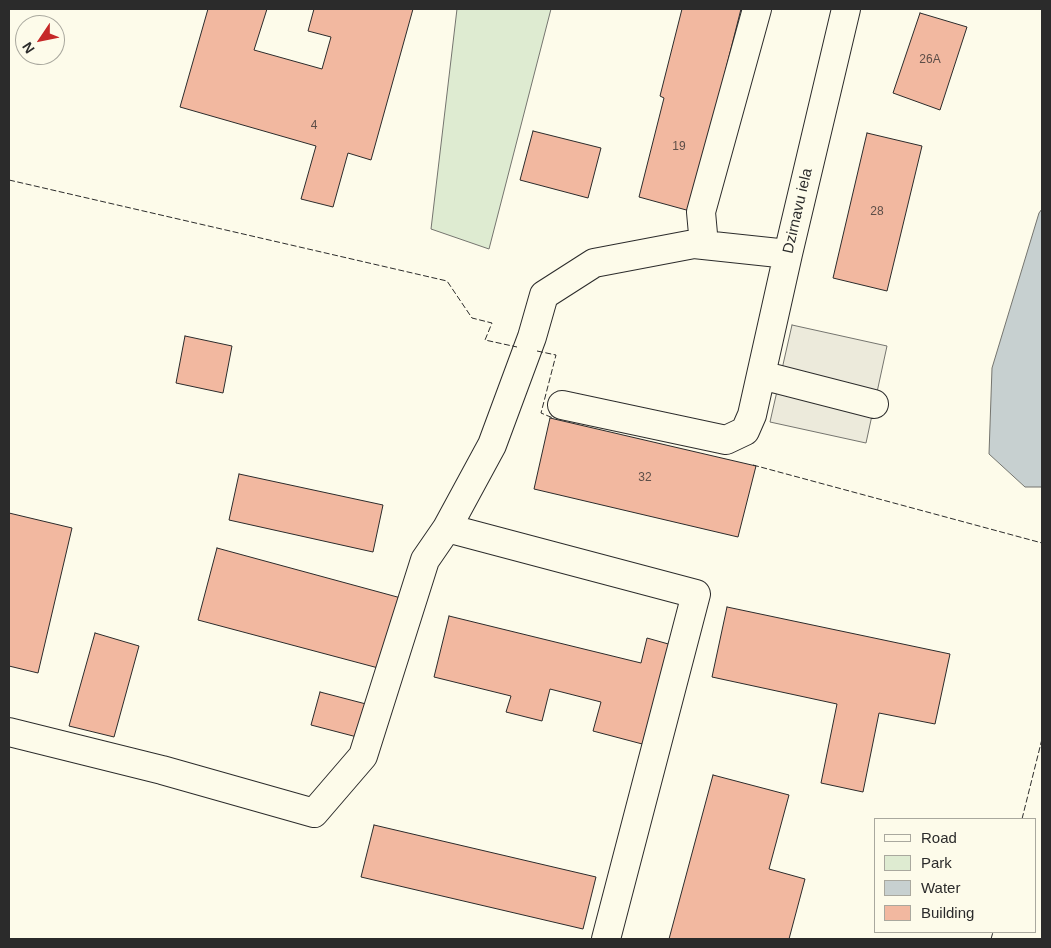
<!DOCTYPE html>
<html>
<head>
<meta charset="utf-8">
<style>
	body { margin:0 }
	#map { position:relative; width:1051px; height:948px; overflow:hidden; background:#fdfbea; font-family:Arial,sans-serif }
	canvas { display:block }
	.frame { position:absolute; inset:0; border:10px solid #2b2b2b; pointer-events:none }
	.legend { position:absolute; left:874px; top:818px; width:162px; height:115px; box-sizing:border-box; background:#fdfbea; border:1px solid #a9a89e; margin:0; padding:6px 9px; list-style:none; font-size:15px; color:#2b2b2b }
	.legend li { display:flex; align-items:center; gap:10px; height:25px }
	.legend b { width:25px; border:1px solid #a9a89e }
	.north { position:absolute; left:15px; top:15px; width:50px; height:50px; box-sizing:border-box; background:#fdfbea; border:1px solid #a9a89e; border-radius:50%; rotate:236deg; font-size:14px; font-weight:700; line-height:20px; text-align:center; color:#2b2b2b }
	.north::after { content:''; display:block; margin:auto; width:18px; height:22px; background:#c62828; clip-path:polygon(50% 0,100% 100%,50% 72%,0 100%) }
</style>
</head>
<body>
<div id="map">
<canvas width="1051" height="948"></canvas>
<div class="frame"></div>
<ul class="legend">
<li><b style="height:6px;background:#fdfbea"></b>Road</li>
<li><b style="height:14px;background:#deebd1"></b>Park</li>
<li><b style="height:14px;background:#c7d0d0"></b>Water</li>
<li><b style="height:14px;background:#f2b8a0"></b>Building</li>
</ul>
<div class="north">N</div>
</div>
<script>
const c = document.querySelector('canvas').getContext('2d');
c.lineJoin = 'round';
function paint(path, color) {
  c.fillStyle = color;
  c.fill(path, 'evenodd');
}
function poly(rows) {
  const path = new Path2D();
  for (const r of rows) {
    path.moveTo(r[0], r[1]);
    for (let i = 2; i < r.length; i += 2) path.lineTo(r[i], r[i + 1]);
  }
  return path;
}
function strokePath(path, color, width, dash) {
  c.strokeStyle = color;
  c.lineWidth = width;
  c.lineCap = dash ? 'butt' : 'round';
  c.setLineDash(dash || []);
  c.stroke(path);
}
function write(font, color, halo, rows, align = 'center') {
  c.font = font + ' Arial,sans-serif';
  c.lineWidth = 4;
  c.setLineDash([]);
  c.textBaseline = 'middle';
  c.strokeStyle = halo;
  c.fillStyle = color;
  for (const [text, x, y, turn = 0] of rows) {
    c.save();
    c.translate(x, y);
    c.rotate((+turn || 0) * Math.PI / 180);
    c.textAlign = isNaN(turn) ? turn : align;
    if (halo) c.strokeText(text, 0, 0);
    c.fillText(text, 0, 0);
    c.restore();
  }
}
const green = poly([
	[457,9,551,9,489,249,431,229,457,9]
]);
paint(green, '#deebd1');
strokePath(green, '#74746e', 1);
const parking = poly([
	[792,325,887,346,866,443,770,422,792,325]
]);
paint(parking, '#eceadb');
strokePath(parking, '#74746e', 1);
const water = poly([
	[1042,209,1042,487,1025,487,989,454,992,368,1039,213,1042,209]
]);
paint(water, '#c7d0d0');
strokePath(water, '#74746e', 1);
const building = poly([
	[208,9,267,9,254,50,322,69,331,37,308,31,314,9,413,9,371,160,348,153,333,207,301,199,316,146,180,107,208,9],
	[682,9,741,9,690,211,639,197,664,98,660,96,682,9],
	[920,13,967,27,940,110,893,93,920,13],
	[533,131,601,148,588,198,520,180,533,131],
	[867,133,922,146,887,291,833,278,867,133],
	[185,336,232,346,223,393,176,383,185,336],
	[550,418,756,466,738,537,534,489,550,418],
	[239,474,383,505,373,552,229,520,239,474],
	[9,513,72,528,38,673,9,666,9,513],
	[217,548,401,598,382,669,198,620,217,548],
	[727,607,950,654,935,724,879,713,863,792,821,783,837,704,712,677,727,607],
	[449,616,641,663,647,638,672,645,646,745,593,731,601,702,550,689,542,721,506,712,511,696,434,677,449,616],
	[95,633,139,646,114,737,69,726,95,633],
	[320,692,366,704,357,737,311,725,320,692],
	[713,775,789,795,769,869,805,879,789,939,669,939,713,775],
	[374,825,596,877,583,929,361,877,374,825]
]);
paint(building, '#f2b8a0');
strokePath(building, '#2b2b2b', 1);
const minor = poly([
	[704,245,701,212,757,9],
	[761,375,874,404],
	[562,405,726,440,745,431,752,415,788,254,846,9],
	[9,732,162,770,314,813,363,756,425,560,447,528],
	[606,939,696,594,447,528,492,445,532,337,544,295,594,263,694,244,788,254]
]);
strokePath(minor, '#2b2b2b', 30);
strokePath(minor, '#fdfbea', 28);
strokePath(poly([
	[9,180,447,281,472,318,492,323,485,340,517,347],
	[537,351,556,355,541,413,553,418],
	[753,465,1042,543],
	[1022,819,1042,739],
	[991,939,993,932]
]), '#2b2b2b', 1, [6, 2.5]);
write('12px', '#5d4e48', null, [
	["26A",930,60],
	["4",314,126],
	["19",679,147],
	["28",877,212],
	["32",645,478]
]);
write('15px', '#2b2b2b', '#fdfbea', [
	["Dzirnavu iela",798,211,-77]
]);
</script>
</body>
</html>
